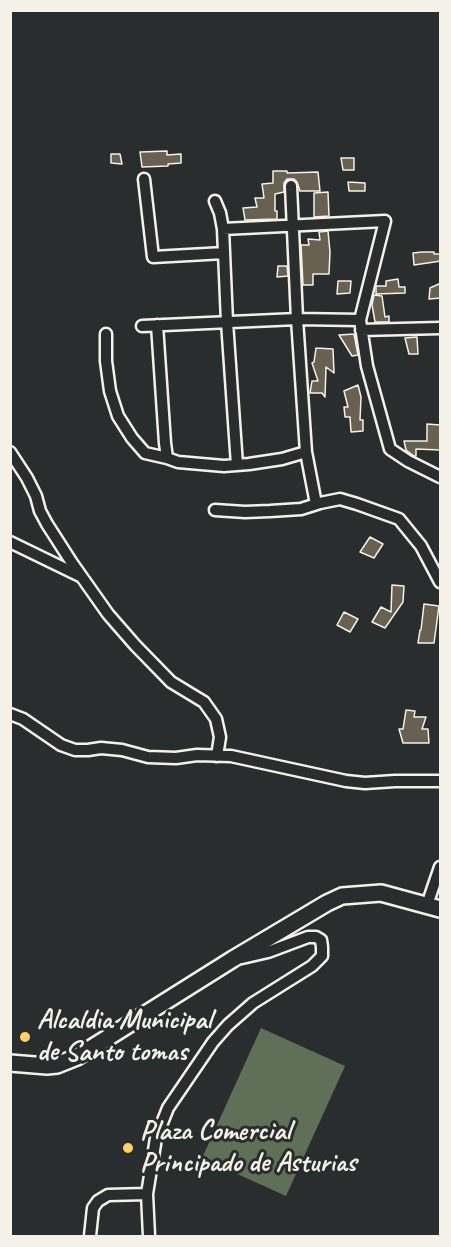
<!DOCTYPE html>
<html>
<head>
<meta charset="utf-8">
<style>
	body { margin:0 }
	#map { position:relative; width:451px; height:1247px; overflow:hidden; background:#2a2d2e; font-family:Caveat,sans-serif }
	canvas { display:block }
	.frame { position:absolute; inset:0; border:12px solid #f4f1e8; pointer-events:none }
</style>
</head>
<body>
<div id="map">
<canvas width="451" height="1247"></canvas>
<div class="frame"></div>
</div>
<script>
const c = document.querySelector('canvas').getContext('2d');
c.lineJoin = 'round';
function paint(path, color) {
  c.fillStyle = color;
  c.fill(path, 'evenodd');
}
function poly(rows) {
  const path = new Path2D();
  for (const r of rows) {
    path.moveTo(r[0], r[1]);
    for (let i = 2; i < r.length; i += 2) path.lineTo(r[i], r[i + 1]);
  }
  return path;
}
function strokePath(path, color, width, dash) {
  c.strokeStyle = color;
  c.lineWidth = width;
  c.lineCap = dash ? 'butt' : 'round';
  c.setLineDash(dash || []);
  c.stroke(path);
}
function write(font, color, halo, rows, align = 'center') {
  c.font = font + ' Caveat,sans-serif';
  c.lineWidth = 6;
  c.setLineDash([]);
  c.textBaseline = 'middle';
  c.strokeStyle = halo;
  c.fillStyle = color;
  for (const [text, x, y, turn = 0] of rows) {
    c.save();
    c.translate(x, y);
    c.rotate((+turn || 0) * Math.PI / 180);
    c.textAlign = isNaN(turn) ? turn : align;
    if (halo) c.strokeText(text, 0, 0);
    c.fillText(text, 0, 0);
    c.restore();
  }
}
paint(poly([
	[261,1028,345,1066,286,1196,202,1158]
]), '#607058');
const building = poly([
	[167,151,167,155,181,154,181,163,168,164,168,166,142,167,140,152,167,151],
	[111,154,120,154,122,164,111,163,111,154],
	[341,158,354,158,354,170,343,170,341,158],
	[273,171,287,171,287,173,318,172,320,191,300,191,297,182,294,179,287,179,284,183,284,192,275,194,275,211,277,211,277,219,245,220,243,208,257,207,255,198,264,198,262,184,273,183,273,171],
	[348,182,365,183,365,191,349,191,348,182],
	[328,192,329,216,314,217,314,193,328,192],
	[328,231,330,252,329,274,313,274,313,285,303,285,301,245,309,245,308,239,320,240,319,232,328,231],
	[422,252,434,252,434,254,441,254,441,261,414,265,413,253,422,252],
	[278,266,287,266,288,276,277,277,278,266],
	[398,279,399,287,405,287,405,293,376,294,376,286,386,286,386,281,398,279],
	[338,281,351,281,350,293,337,294,338,281],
	[441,283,441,298,429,299,430,288,441,283],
	[374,295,382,296,385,317,389,316,389,322,375,322,372,305,374,295],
	[354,334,358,355,352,356,339,335,354,334],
	[417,337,418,354,409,354,405,338,417,337],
	[316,348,333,349,334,373,326,367,325,397,322,393,310,393,312,381,318,381,312,363,314,362,316,348],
	[358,385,361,397,360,420,363,420,363,431,351,432,350,417,345,417,344,407,348,407,344,391,358,385],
	[427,424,440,425,440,450,416,449,416,456,414,456,406,450,404,441,427,441,427,424],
	[370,537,383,544,374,558,360,552,370,537],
	[392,585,404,586,403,602,385,628,372,622,381,607,391,612,392,585],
	[424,604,439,606,434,643,418,643,420,630,421,630,424,604],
	[344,612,358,619,350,632,337,625,344,612],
	[406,710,415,711,414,717,426,717,422,729,428,729,429,743,403,743,399,729,403,729,406,710]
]);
paint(building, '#686151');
strokePath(building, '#f4f1e8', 1.5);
const minor = poly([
	[144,179,153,257,224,253],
	[291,186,297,319,306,452,316,504],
	[215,201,220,213,223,229,227,322,237,465],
	[223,229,385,221,360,320],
	[157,325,165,443,167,458,178,462,224,466,249,464,282,459,306,452],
	[142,326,297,319,360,320,367,366,390,449,408,461,440,477],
	[361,330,440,328],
	[106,334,106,361,110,391,118,416,132,438,145,453,167,458],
	[10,452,27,478,36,496,40,511,47,524,72,563,108,614,135,645,171,682,204,702,216,719,220,737,217,756],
	[215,510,245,512,270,511,301,509,320,503,340,499,357,504,399,519,421,546,440,582],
	[10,542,80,576],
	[10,714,23,719,61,745,75,750,88,750,101,748,122,750,148,757,176,758,197,755,231,756,346,781,365,783,395,781,440,781],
	[427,905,440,867],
	[90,1236,93,1208,98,1201,108,1195,147,1194],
	[149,1236,147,1194,156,1138,168,1108,213,1042,228,1025,253,1003,312,966,322,956,322,947,321,940,316,937,308,937,268,952,242,958]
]);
const secondary = poly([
	[10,1063,47,1066,57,1065,77,1057,233,959,327,903,342,896,381,893,440,909]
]);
strokePath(minor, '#f4f1e8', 15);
strokePath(secondary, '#f4f1e8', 20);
strokePath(minor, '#2a2d2e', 10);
strokePath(secondary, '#2a2d2e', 15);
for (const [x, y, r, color] of [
	[25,1037,6,"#ffd166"],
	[128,1148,6,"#ffd166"]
]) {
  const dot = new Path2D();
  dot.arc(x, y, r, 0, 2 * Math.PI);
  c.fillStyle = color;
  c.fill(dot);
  strokePath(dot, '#2a2d2e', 2);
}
write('bold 28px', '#f4f1e8', '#2a2d2e', [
	["Alcaldia Municipal",37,1021],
	["de Santo tomas",37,1053],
	["Plaza Comercial",140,1132],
	["Principado de Asturias",140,1164]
], 'left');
</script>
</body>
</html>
